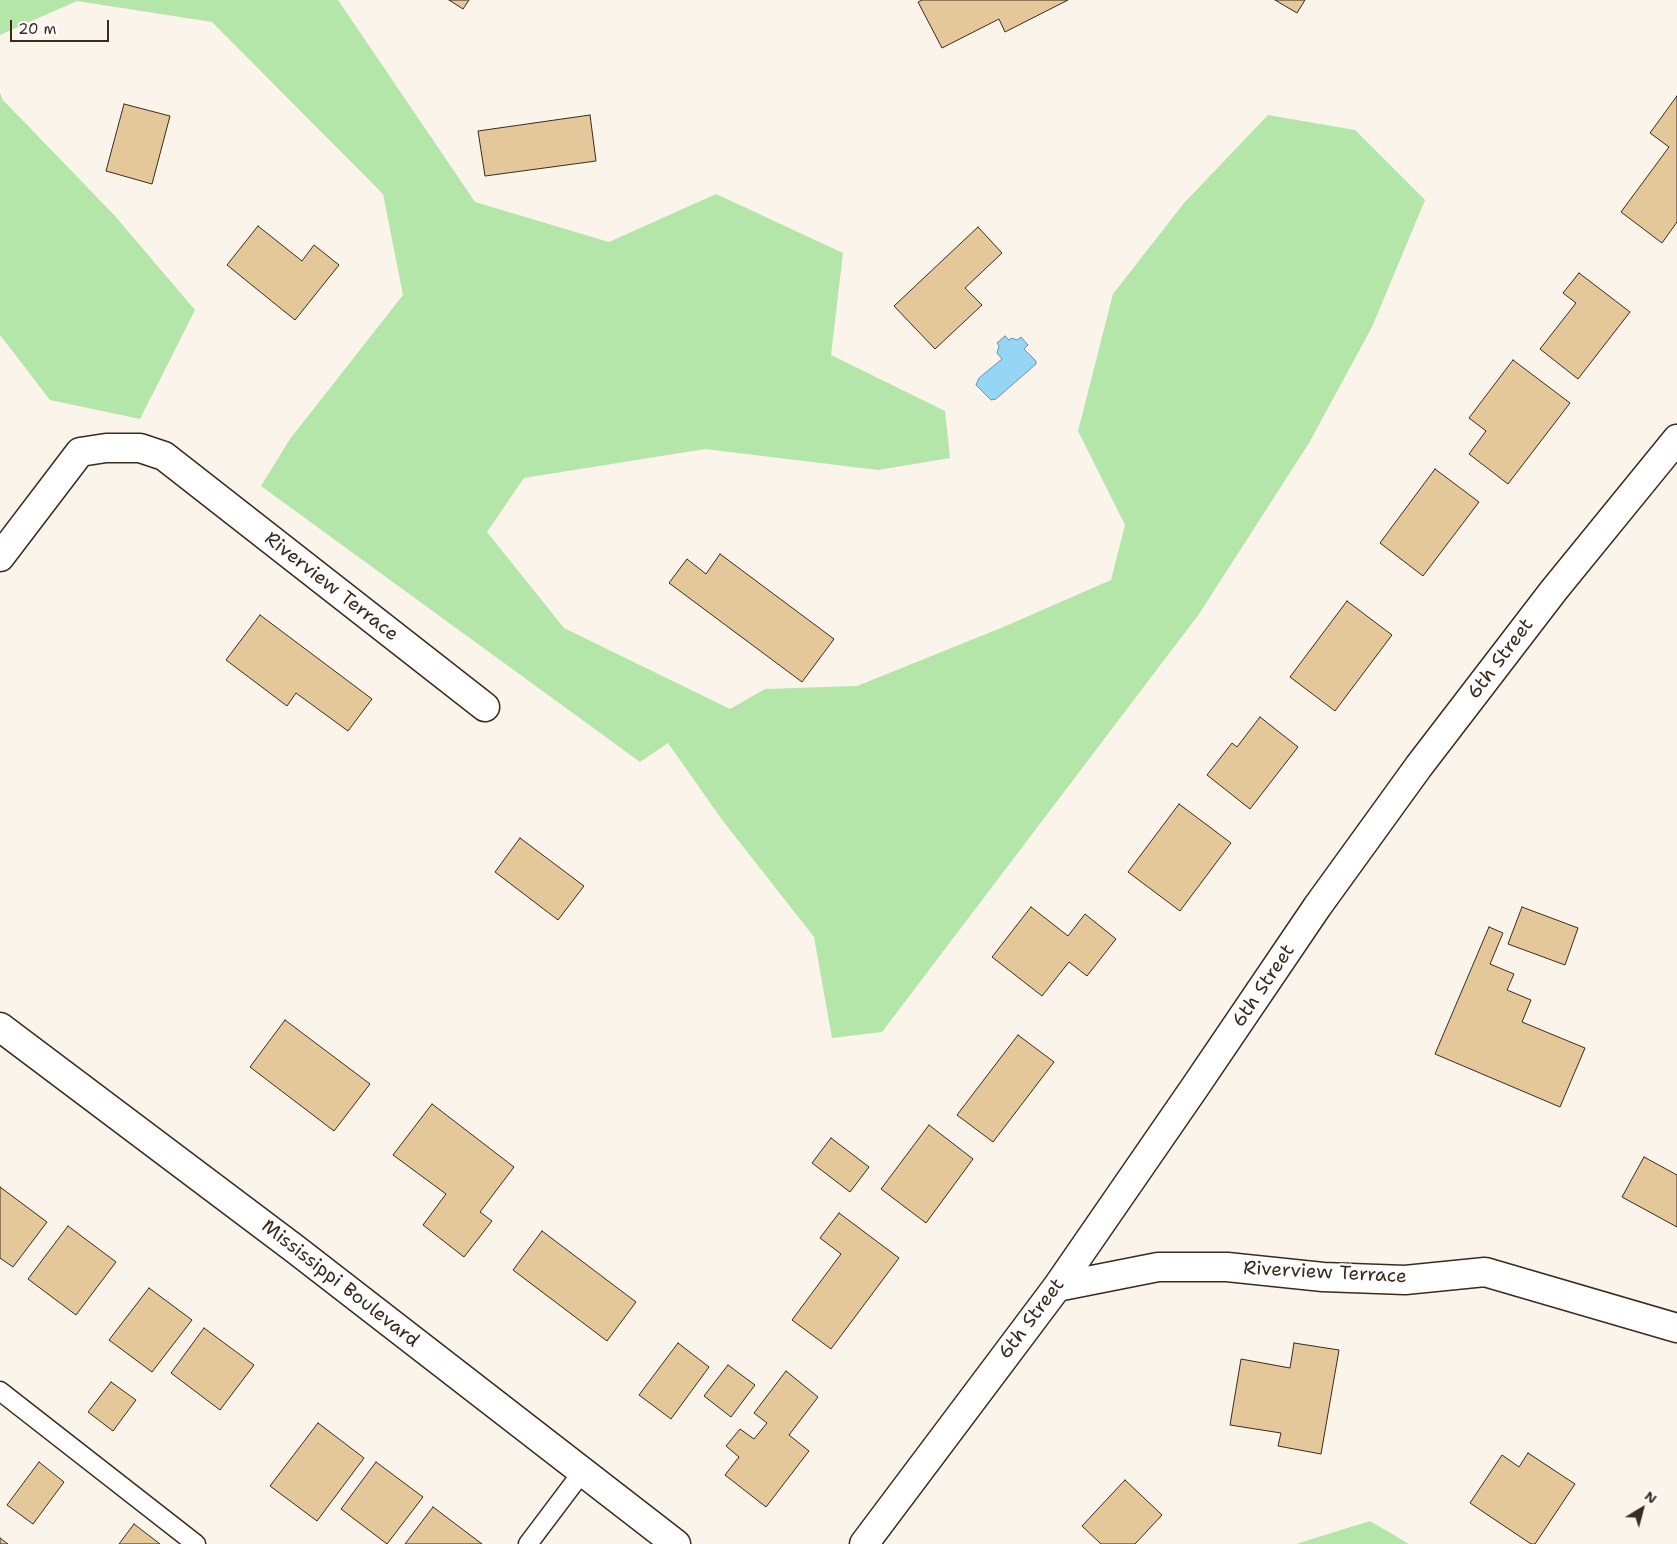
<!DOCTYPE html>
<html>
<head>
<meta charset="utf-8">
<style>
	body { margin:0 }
	#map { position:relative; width:1677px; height:1544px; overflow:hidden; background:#faf4eb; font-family:"Shantell Sans",sans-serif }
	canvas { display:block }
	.north { position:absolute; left:1617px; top:1484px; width:50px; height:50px; -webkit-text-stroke:4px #fff; paint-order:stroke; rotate:37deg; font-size:14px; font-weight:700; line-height:20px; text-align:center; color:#3b2a1e }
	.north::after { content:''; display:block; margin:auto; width:18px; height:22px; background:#3b2a1e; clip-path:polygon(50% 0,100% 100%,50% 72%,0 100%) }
	.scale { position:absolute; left:10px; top:20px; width:99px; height:22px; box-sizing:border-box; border:2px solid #3b2a1e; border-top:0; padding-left:6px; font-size:15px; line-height:18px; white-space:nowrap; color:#3b2a1e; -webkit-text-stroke:4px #fff; paint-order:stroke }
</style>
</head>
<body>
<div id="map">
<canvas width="1677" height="1544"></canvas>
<div class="north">N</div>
<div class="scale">20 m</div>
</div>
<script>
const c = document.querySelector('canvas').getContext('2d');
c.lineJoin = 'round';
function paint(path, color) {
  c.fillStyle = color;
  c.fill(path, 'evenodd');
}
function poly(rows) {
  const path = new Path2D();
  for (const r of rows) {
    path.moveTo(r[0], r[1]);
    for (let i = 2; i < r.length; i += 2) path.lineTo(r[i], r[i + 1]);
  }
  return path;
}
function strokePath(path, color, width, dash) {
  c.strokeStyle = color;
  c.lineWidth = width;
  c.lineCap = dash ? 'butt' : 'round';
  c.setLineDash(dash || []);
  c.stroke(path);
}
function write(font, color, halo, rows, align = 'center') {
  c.font = font + ' "Shantell Sans",sans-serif';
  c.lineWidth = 4.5;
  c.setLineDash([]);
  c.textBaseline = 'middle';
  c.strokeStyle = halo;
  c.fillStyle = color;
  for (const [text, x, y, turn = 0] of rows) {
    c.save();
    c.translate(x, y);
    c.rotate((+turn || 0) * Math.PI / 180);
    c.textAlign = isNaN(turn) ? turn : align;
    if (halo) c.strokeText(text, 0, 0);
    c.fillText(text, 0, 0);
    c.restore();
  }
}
paint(poly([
	[0,0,338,0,475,202,609,242,716,194,843,253,831,355,945,411,950,458,878,470,705,449,524,478,487,532,564,628,730,709,765,689,857,686,1001,628,1111,580,1125,525,1078,431,1113,294,1184,203,1268,115,1355,130,1425,200,1372,327,1309,443,1199,614,882,1032,832,1038,814,937,723,821,668,743,640,762,261,486,290,439,403,295,383,194,212,22,77,1,0,35],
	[0,93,3,100,115,216,195,310,140,419,50,400,0,335],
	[1370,1521,1409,1544,1296,1544]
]), '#b3e6a8');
const water = poly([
	[1005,336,1009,340,1012,338,1017,340,1021,337,1028,345,1024,349,1036,361,1036,364,996,399,991,400,976,385,979,378,1002,359,997,353,999,346,997,343,1005,336]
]);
paint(water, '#95d6f7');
strokePath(water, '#7191a0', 1);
const building = poly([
	[449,0,469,0,463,9,449,0],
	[922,0,1068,0,1005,32,999,19,942,48,918,2,922,0],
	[1275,0,1305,0,1297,13,1275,0],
	[1677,96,1677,222,1662,243,1621,212,1669,147,1650,133,1677,96],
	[124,104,170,116,152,184,106,171,124,104],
	[590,115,596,161,485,176,478,131,590,115],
	[258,226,302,261,314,245,339,265,295,320,227,265,258,226],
	[978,227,1002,253,965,288,982,305,935,349,894,306,978,227],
	[1579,273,1630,312,1578,379,1540,349,1576,303,1563,293,1579,273],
	[1513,360,1570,403,1508,484,1469,454,1486,431,1469,418,1513,360],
	[1435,469,1479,502,1423,576,1380,543,1435,469],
	[720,554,834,639,802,682,669,583,687,559,706,574,720,554],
	[1347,601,1392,635,1335,711,1290,677,1347,601],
	[260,615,372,699,348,731,296,693,287,706,226,660,260,615],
	[1260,717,1298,747,1250,809,1207,775,1232,743,1237,747,1260,717],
	[1179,804,1231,843,1180,911,1128,872,1179,804],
	[520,838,584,886,558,920,495,872,520,838],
	[1031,907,1068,936,1085,914,1116,939,1087,976,1069,962,1042,996,992,957,1031,907],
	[1522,907,1578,928,1565,965,1508,944,1522,907],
	[1489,927,1503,933,1490,964,1514,974,1507,990,1531,1000,1522,1022,1585,1048,1560,1107,1435,1054,1489,927],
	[285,1020,370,1084,334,1131,250,1067,285,1020],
	[1018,1035,1054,1062,993,1142,957,1115,1018,1035],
	[432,1104,514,1167,480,1212,492,1221,464,1257,423,1225,446,1194,393,1155,432,1104],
	[929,1125,973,1159,926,1223,881,1189,929,1125],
	[831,1138,869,1167,850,1192,812,1163,831,1138],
	[1644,1157,1677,1175,1677,1227,1622,1197,1644,1157],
	[0,1187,47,1222,13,1267,0,1258,0,1187],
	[839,1213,899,1258,831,1349,792,1320,841,1254,820,1238,839,1213],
	[68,1226,116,1262,76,1315,28,1279,68,1226],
	[542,1231,636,1302,607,1341,513,1270,542,1231],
	[149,1288,192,1320,152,1372,109,1340,149,1288],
	[204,1328,254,1365,220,1410,171,1373,204,1328],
	[678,1343,709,1367,671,1419,639,1395,678,1343],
	[1294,1343,1339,1350,1321,1454,1278,1446,1281,1433,1230,1425,1241,1359,1290,1368,1294,1343],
	[728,1365,755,1385,731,1417,704,1396,728,1365],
	[786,1371,818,1397,789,1435,809,1451,766,1507,725,1475,739,1457,726,1446,740,1429,754,1439,767,1423,754,1413,786,1371],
	[111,1382,136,1400,113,1431,88,1412,111,1382],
	[318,1423,364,1458,317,1521,270,1486,318,1423],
	[1528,1453,1575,1484,1535,1544,1531,1544,1470,1503,1502,1455,1519,1467,1528,1453],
	[39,1462,64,1482,33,1524,7,1505,39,1462],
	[376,1462,423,1497,387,1544,341,1509,376,1462],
	[1125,1480,1162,1515,1135,1544,1101,1544,1082,1526,1125,1480],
	[433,1507,482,1544,405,1544,433,1507],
	[134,1524,160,1544,119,1544,134,1524],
	[0,1538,8,1544,0,1544,0,1538]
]);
paint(building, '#e5c899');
strokePath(building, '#3b2a1e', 1);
const lane = poly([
	[0,1391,196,1544],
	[528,1544,583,1471]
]);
const street = poly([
	[0,557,80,452,106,448,140,448,164,456,485,707],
	[0,1027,295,1249,676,1544],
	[1057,1287,1158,1267,1227,1267,1323,1277,1405,1280,1485,1272,1677,1328],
	[864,1544,1057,1287,1195,1087,1317,907,1419,766,1554,590,1677,439]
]);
strokePath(lane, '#3b2a1e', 21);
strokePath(street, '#3b2a1e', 31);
strokePath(lane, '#fff', 18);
strokePath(street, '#fff', 28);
write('19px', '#3b2a1e', '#fff', [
	["Riverview Terrace",331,587,38],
	["6th Street",1501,659,-53],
	["6th Street",1264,986,-56],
	["Riverview Terrace",1325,1273,3],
	["Mississippi Boulevard",340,1284,38],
	["6th Street",1032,1319,-53]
]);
</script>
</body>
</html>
